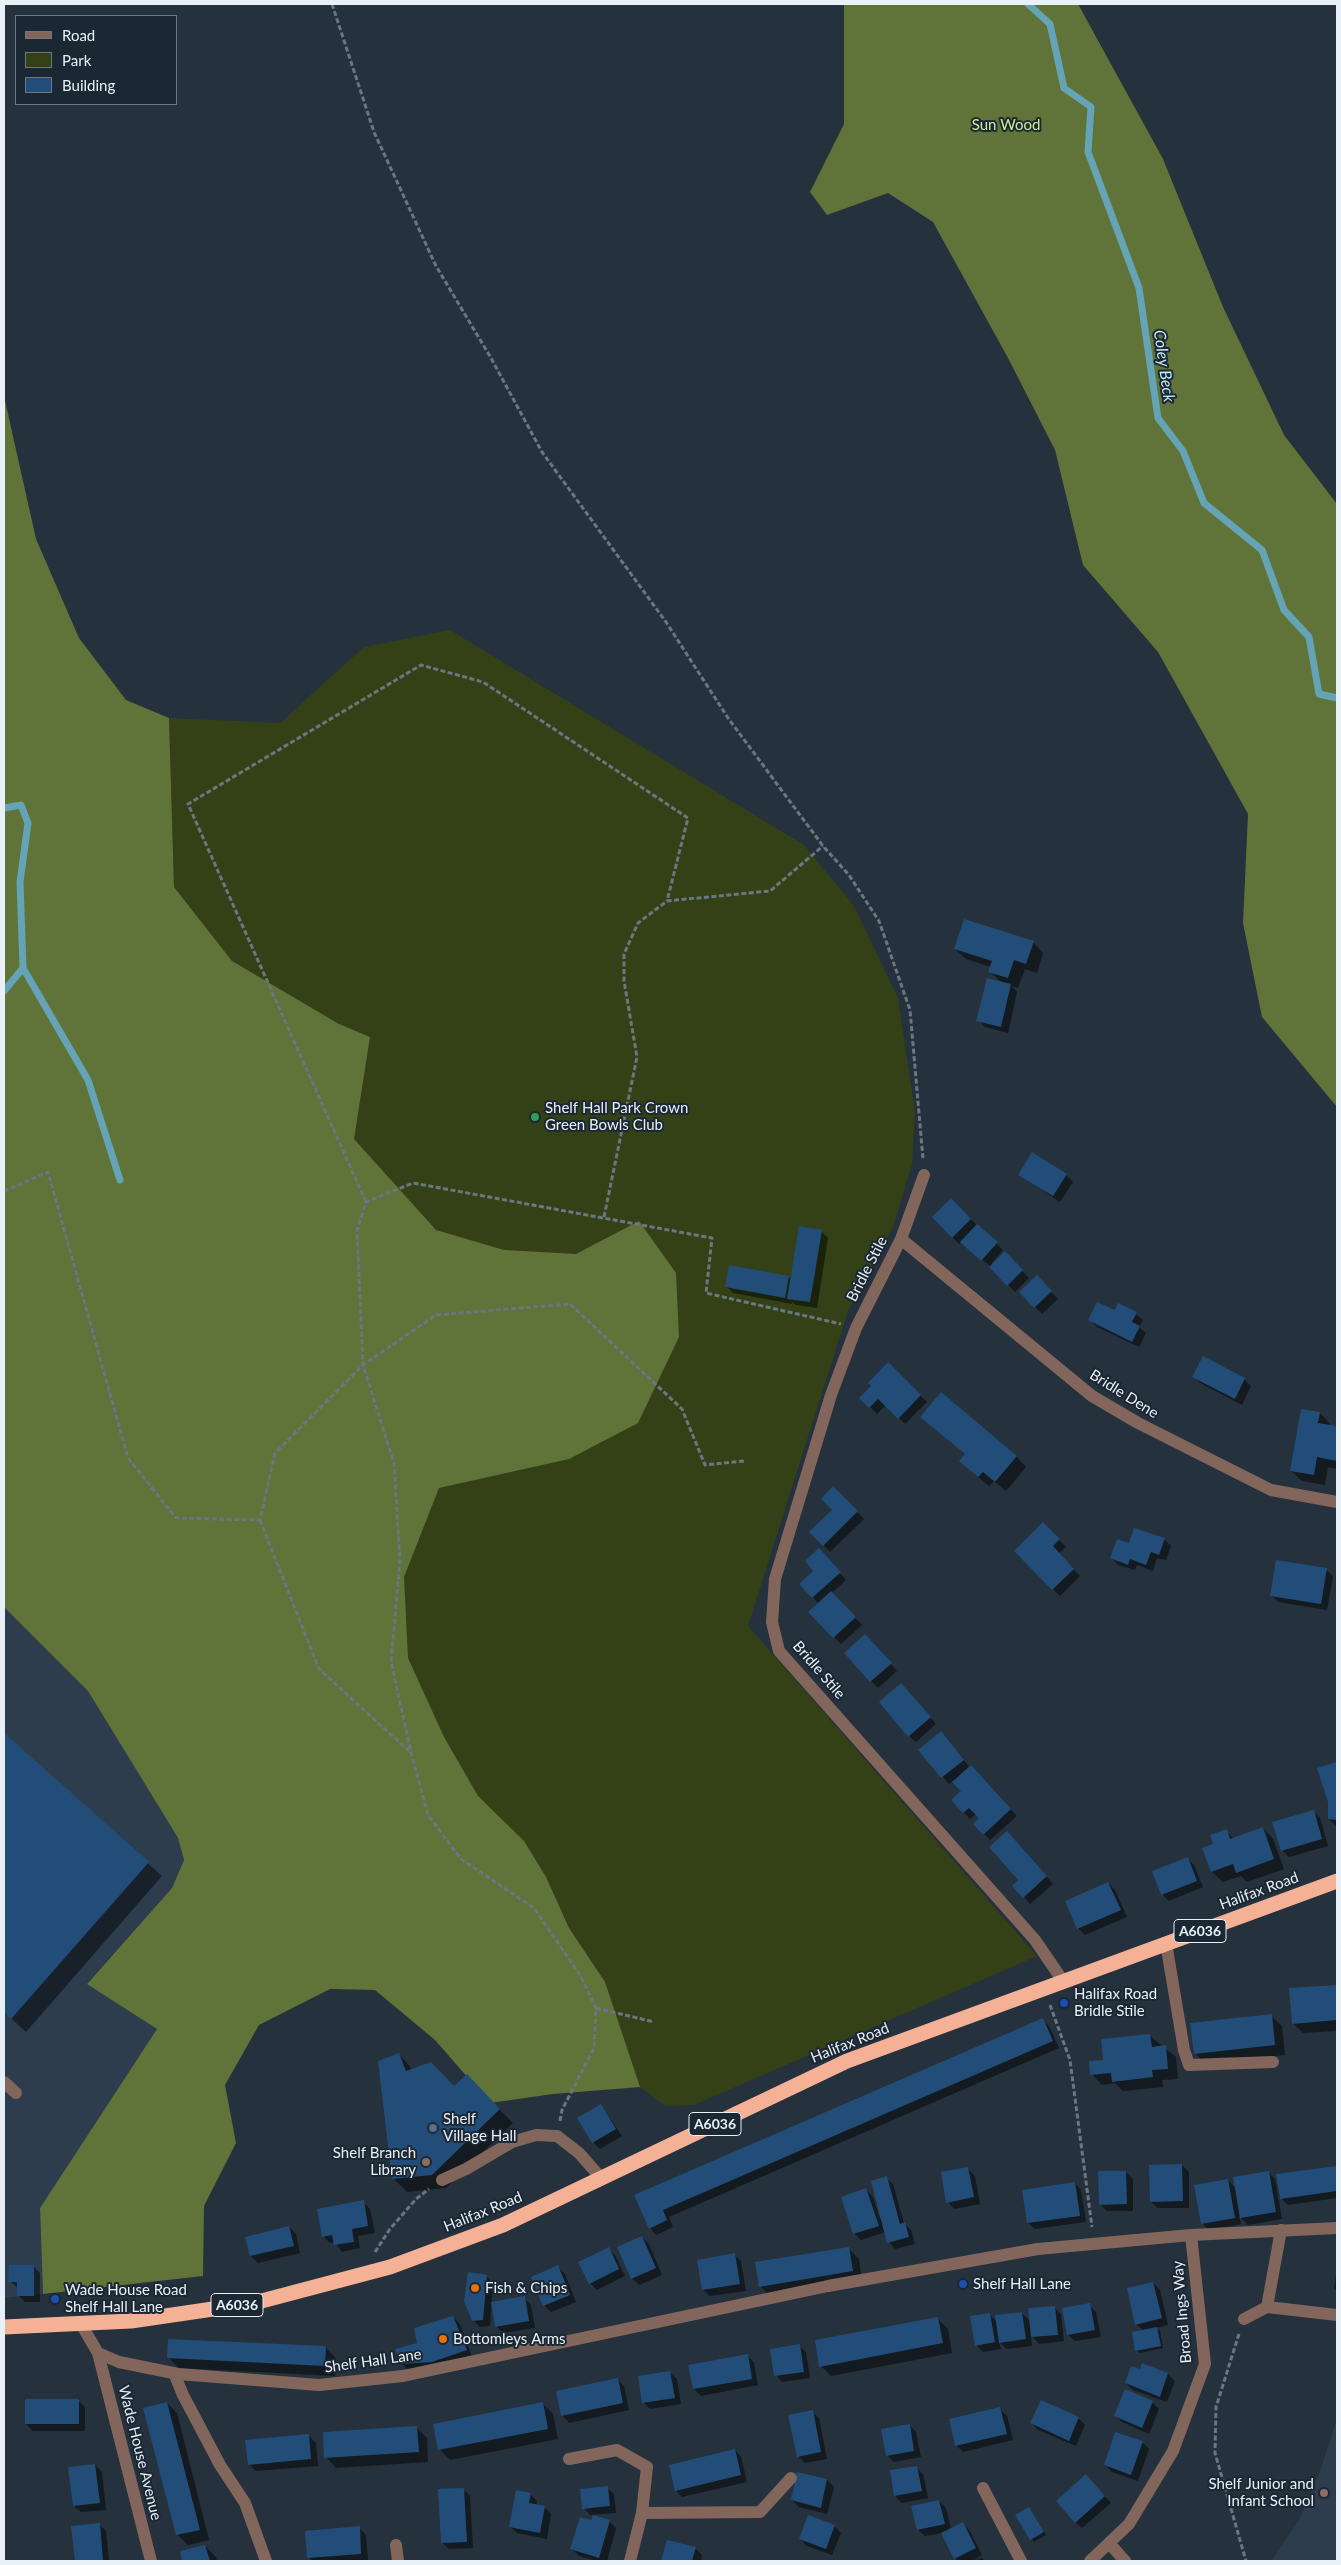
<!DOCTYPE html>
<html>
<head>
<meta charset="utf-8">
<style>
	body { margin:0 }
	#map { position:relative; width:1341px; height:2565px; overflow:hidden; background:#25313d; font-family:Lato,sans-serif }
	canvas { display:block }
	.frame { position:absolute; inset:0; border:5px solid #e8f0f8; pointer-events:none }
	.legend { position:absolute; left:15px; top:15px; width:162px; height:90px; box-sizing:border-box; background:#1b2733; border:1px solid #6d7782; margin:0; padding:6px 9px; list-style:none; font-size:15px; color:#e8f0f8 }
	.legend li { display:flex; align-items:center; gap:10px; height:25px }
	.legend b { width:25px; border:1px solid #6d7782 }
</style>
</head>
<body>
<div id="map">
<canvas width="1341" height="2565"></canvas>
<div class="frame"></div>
<ul class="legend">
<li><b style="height:6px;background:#82665c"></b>Road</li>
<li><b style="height:14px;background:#344117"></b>Park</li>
<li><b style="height:14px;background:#234d79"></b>Building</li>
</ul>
</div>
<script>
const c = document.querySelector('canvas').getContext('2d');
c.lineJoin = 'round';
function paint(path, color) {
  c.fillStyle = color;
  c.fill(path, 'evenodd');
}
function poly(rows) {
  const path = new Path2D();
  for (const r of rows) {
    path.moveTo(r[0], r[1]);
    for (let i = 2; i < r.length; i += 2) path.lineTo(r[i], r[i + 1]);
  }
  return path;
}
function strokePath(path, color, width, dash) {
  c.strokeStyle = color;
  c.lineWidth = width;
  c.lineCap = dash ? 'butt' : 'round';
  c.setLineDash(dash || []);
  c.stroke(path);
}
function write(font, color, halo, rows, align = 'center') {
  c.font = font + ' Lato,sans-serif';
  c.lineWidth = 4;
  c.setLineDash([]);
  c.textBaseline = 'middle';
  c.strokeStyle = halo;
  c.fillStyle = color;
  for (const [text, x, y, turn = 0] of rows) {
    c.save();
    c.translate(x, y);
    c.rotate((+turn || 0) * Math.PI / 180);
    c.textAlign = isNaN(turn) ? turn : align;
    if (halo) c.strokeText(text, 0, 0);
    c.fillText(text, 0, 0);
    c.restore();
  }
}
paint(poly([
	[4,1607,88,1691,178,1838,184,1860,172,1888,87,1983,157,2029,40,2208,43,2294,4,2298],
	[1337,2419,1337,2561,1271,2561,1299,2520,1322,2465]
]), '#2d3d4d');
paint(poly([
	[450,630,804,845,854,906,898,998,915,1112,912,1164,893,1227,848,1311,748,1626,1037,1956,694,2105,665,2106,640,2087,338,1724,339,1024,232,961,174,887,169,718,280,723,364,647]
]), '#344117');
paint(poly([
	[844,4,1078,4,1163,159,1223,307,1284,435,1337,504,1337,1107,1262,1017,1243,923,1248,814,1158,652,1083,565,1055,450,1008,358,933,222,888,193,827,215,810,192,844,124],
	[4,396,36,539,79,638,126,700,169,718,174,887,232,961,339,1024,370,1037,354,1139,436,1230,504,1250,576,1254,639,1221,676,1273,679,1337,638,1423,569,1459,439,1488,404,1577,408,1658,444,1737,478,1796,524,1841,546,1877,569,1928,605,1982,640,2087,553,2094,490,2103,435,2040,375,1990,330,1989,259,2025,225,2085,236,2143,204,2206,203,2276,43,2294,40,2208,157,2029,87,1984,172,1888,184,1860,178,1838,88,1691,4,1607]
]), '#607338');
paint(poly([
	[1033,942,1043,953,1037,973,1025,969,1018,988,1012,986,1017,992,1008,1033,985,1027,978,1020,1001,982,990,971,991,967,966,959,955,949],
	[1020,1175,1066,1175,1073,1182,1060,1202],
	[951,1200,1003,1250,992,1263,993,1264,1005,1253,1029,1278,1015,1292,989,1265,961,1242,959,1244,933,1217],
	[821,1231,828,1238,817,1308,796,1305,792,1302,792,1304,733,1293,726,1286,789,1277,792,1280],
	[1037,1277,1058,1299,1042,1314,1021,1292],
	[1115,1312,1136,1314,1143,1320,1139,1327,1146,1333,1139,1347,1097,1327,1090,1320],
	[888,1364,927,1402,905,1424,886,1405,877,1414,861,1398,873,1386],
	[1194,1376,1244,1379,1251,1386,1242,1405,1200,1383],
	[1320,1413,1330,1424,1330,1426,1337,1427,1337,1469,1328,1467,1325,1485,1302,1481,1291,1471],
	[922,1417,1016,1456,1026,1467,1006,1491,994,1481,989,1486,971,1471,966,1455],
	[833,1488,864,1519,830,1552,811,1532,833,1510],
	[1043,1524,1066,1547,1058,1554,1080,1576,1060,1596,1016,1551],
	[1164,1539,1171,1546,1166,1560,1157,1558,1153,1571,1137,1565,1135,1570,1118,1565,1112,1558,1129,1544],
	[826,1557,846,1580,832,1593,862,1625,841,1644,810,1612,819,1604,801,1584],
	[1326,1570,1333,1576,1327,1610,1278,1602,1271,1595],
	[871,1642,897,1671,878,1688,845,1653],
	[907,1691,936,1724,916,1742,909,1736],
	[4,1735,162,1876,26,2032,4,2012],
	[948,1740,970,1768,1017,1816,990,1840,975,1824,981,1818,976,1814,970,1819,952,1800,962,1791,953,1781,949,1784,920,1750],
	[1337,1763,1337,1827,1329,1819,1329,1802,1318,1769],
	[1313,1811,1320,1818,1328,1846,1289,1857,1282,1850],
	[1263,1828,1273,1839,1284,1869,1247,1882,1241,1876,1223,1882,1212,1872,1204,1849,1215,1844,1226,1831,1234,1839],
	[1014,1839,1053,1884,1030,1904,1024,1897],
	[1187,1858,1194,1865,1203,1887,1169,1901,1162,1894],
	[1108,1883,1115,1890,1127,1917,1085,1935,1078,1928,1066,1902],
	[1337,1986,1337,2031,1303,2033,1293,2023,1290,1989],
	[1271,2016,1282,2026,1285,2055,1206,2064,1195,2053],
	[1042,2020,1049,2026,1059,2048,669,2217,673,2227,656,2235,650,2228,636,2195],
	[1150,2036,1176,2057,1178,2079,1162,2080,1163,2087,1123,2091,1115,2083,1102,2085,1092,2074],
	[399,2054,413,2070,454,2087,480,2090,513,2123,446,2188,407,2192,393,2178],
	[601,2105,622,2136,600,2149,593,2142],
	[1182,2165,1189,2172,1189,2208,1158,2208,1151,2202],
	[1337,2167,1337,2198,1288,2205,1279,2196,1278,2175],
	[968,2169,975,2176,980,2204,954,2209,948,2202],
	[1126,2172,1133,2179,1133,2211,1107,2211,1100,2204],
	[1268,2172,1275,2179,1282,2219,1248,2225,1239,2216,1241,2224,1209,2230,1202,2223,1228,2180,1237,2190],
	[886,2178,893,2184,904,2223,911,2230,915,2244,895,2249,889,2242,886,2232,861,2240,854,2233,866,2190,873,2197,880,2219,882,2218],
	[1075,2183,1081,2190,1086,2222,1035,2229,1028,2223],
	[363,2202,370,2209,375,2233,358,2236,360,2248,342,2252,335,2242,330,2243,324,2237],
	[289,2227,296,2234,300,2253,258,2263,251,2256,247,2237],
	[642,2237,649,2244,662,2275,639,2285,632,2278],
	[608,2248,615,2255,625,2276,597,2290,590,2283],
	[848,2248,859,2259,862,2281,771,2297,760,2286],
	[734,2255,741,2261,746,2291,710,2296,703,2290],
	[34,2267,40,2273,40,2302,25,2302,18,2295,18,2288,10,2281],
	[558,2267,565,2274,576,2302,551,2312,544,2305],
	[1337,2269,1337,2291,1334,2288],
	[486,2276,493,2283,490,2326,480,2327,473,2320],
	[1153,2283,1160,2290,1168,2325,1156,2328,1160,2331,1163,2348,1140,2353,1137,2350,1144,2331,1136,2324],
	[524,2298,531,2305,535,2328,503,2333,496,2326],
	[1089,2305,1096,2312,1101,2337,1075,2341,1068,2335],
	[1054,2307,1061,2314,1064,2341,1039,2344,1031,2335,1032,2346,1007,2349,999,2342,1001,2349,983,2352,976,2345,989,2314,997,2322,1022,2313,1031,2322],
	[453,2317,460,2324,472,2357,409,2371,402,2364,418,2344],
	[937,2318,948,2329,952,2353,831,2376,821,2366],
	[799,2346,806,2352,810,2378,782,2382,776,2375],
	[326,2348,336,2358,335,2376,179,2368,168,2357],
	[748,2356,754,2363,758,2385,701,2396,694,2389,690,2366],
	[1143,2365,1168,2374,1175,2381,1167,2402,1133,2390,1126,2383,1141,2371],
	[670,2373,677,2379,681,2404,650,2409,643,2402],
	[617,2379,624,2386,629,2410,569,2423,563,2416,558,2392],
	[78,2400,85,2407,85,2431,33,2431,26,2424],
	[1152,2402,1159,2409,1149,2434,1122,2422,1115,2415],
	[167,2403,177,2413,209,2540,188,2545,178,2535,145,2409],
	[543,2404,553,2414,558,2439,450,2460,440,2450],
	[1000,2409,1007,2416,1013,2440,963,2452,956,2445],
	[812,2412,819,2418,827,2459,805,2463,798,2456],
	[1078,2418,1085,2425,1076,2446,1038,2430,1032,2423],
	[909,2425,916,2432,921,2457,894,2462,887,2455],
	[416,2427,427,2438,428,2462,336,2468,326,2457],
	[309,2436,316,2443,318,2466,256,2471,249,2464],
	[1142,2442,1149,2449,1138,2481,1112,2472,1105,2465],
	[735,2450,741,2457,747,2482,682,2497,676,2491],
	[95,2465,102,2472,106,2510,81,2512,74,2506],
	[916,2467,923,2474,928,2498,902,2503,895,2496,891,2472],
	[798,2473,827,2480,834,2487,827,2514,799,2507,792,2500],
	[1092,2483,1111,2503,1082,2528,1075,2522],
	[607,2488,614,2494,616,2513,590,2515,584,2508],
	[463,2489,470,2496,473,2548,449,2549,442,2542],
	[530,2494,537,2501,536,2506,545,2508,551,2514,547,2539,517,2533,510,2526],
	[939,2501,946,2508,951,2529,963,2524,970,2531,982,2555,973,2561,957,2561,942,2533,925,2536,918,2530],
	[1029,2508,1046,2535,1034,2542,1017,2515],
	[593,2516,610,2522,616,2528,607,2561,597,2561,579,2556,572,2549],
	[99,2524,106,2531,109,2561,76,2561,72,2527],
	[834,2526,841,2533,832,2555,807,2546,800,2539],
	[359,2528,366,2535,368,2560,312,2561,308,2557],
	[668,2541,695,2548,702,2555,701,2561,663,2561],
	[205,2546,216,2557,217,2561,184,2561,181,2552],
	[982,2558,985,2561,974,2561]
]), '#0007');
strokePath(poly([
	[1028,4,1050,24,1064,88,1091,107,1088,152,1139,288,1158,418,1183,451,1204,503,1262,550,1284,610,1309,637,1319,694,1337,698],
	[4,808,21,805,28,823,20,882,23,968,4,991],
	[23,968,88,1080,120,1180]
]), '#64a4b6', 7);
paint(poly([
	[964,919,1034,941,1026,964,1014,960,1008,978,988,972,992,961,954,949],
	[987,978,1011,984,1001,1027,976,1021],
	[1032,1152,1067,1174,1053,1196,1018,1175],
	[951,1198,971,1219,952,1238,932,1217],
	[977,1224,998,1242,981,1261,960,1242],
	[799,1226,822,1230,810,1302,787,1299],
	[1005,1251,1023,1270,1007,1286,989,1267],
	[729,1265,789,1276,785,1298,725,1287],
	[1037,1275,1052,1291,1034,1308,1019,1292],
	[1097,1302,1115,1310,1118,1303,1137,1312,1132,1322,1140,1326,1132,1342,1088,1320],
	[1203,1356,1245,1378,1235,1399,1192,1377],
	[888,1362,921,1395,898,1419,878,1399,869,1408,859,1398,871,1386,868,1383],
	[941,1392,1017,1456,995,1482,983,1472,978,1477,959,1461,965,1454,920,1417],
	[1301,1409,1320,1412,1318,1423,1337,1426,1337,1461,1317,1457,1314,1475,1290,1471],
	[833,1486,858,1511,823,1546,809,1532,832,1510,821,1499],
	[1043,1522,1060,1539,1053,1546,1074,1569,1052,1590,1014,1551],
	[1134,1528,1165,1538,1159,1555,1151,1552,1146,1565,1130,1559,1128,1565,1110,1558,1117,1539,1129,1543],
	[819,1548,841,1572,812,1598,799,1584,813,1571,805,1561],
	[1276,1560,1327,1568,1321,1604,1270,1596],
	[831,1591,856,1617,833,1638,808,1612],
	[865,1634,892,1663,870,1682,844,1653],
	[901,1683,931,1717,908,1737,879,1702],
	[941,1731,964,1760,941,1778,918,1750],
	[4,1733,149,1862,11,2019,4,2012],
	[1337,1762,1337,1820,1328,1819,1328,1802,1317,1768],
	[971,1765,1011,1809,983,1835,973,1824,979,1818,969,1808,963,1813,951,1800,961,1791,952,1782],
	[1314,1810,1322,1839,1281,1851,1272,1822],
	[1263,1827,1274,1859,1236,1873,1233,1864,1211,1872,1202,1848,1213,1844,1210,1835,1227,1829,1230,1839],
	[1007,1831,1047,1876,1023,1898,1012,1886,1018,1880,989,1847],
	[1188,1857,1197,1881,1161,1895,1152,1871],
	[1108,1882,1121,1910,1077,1929,1065,1901],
	[1337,1985,1337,2020,1292,2024,1289,1988],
	[1272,2014,1275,2045,1194,2054,1190,2023],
	[1043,2018,1053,2041,663,2210,667,2220,649,2229,634,2195],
	[1150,2034,1152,2047,1166,2045,1168,2069,1152,2070,1153,2077,1112,2082,1111,2073,1090,2075,1089,2061,1103,2060,1101,2039],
	[399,2053,406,2071,431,2062,454,2086,467,2074,500,2109,432,2175,392,2179,378,2061],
	[601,2104,616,2129,592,2143,577,2118],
	[1182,2164,1183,2201,1150,2202,1149,2165],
	[1337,2166,1337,2191,1280,2199,1276,2174],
	[968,2167,974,2197,946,2203,941,2172],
	[1098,2171,1126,2171,1127,2204,1099,2205],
	[1269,2171,1276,2212,1240,2218,1233,2177],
	[887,2176,900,2224,905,2222,909,2237,887,2243,871,2181],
	[1228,2179,1235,2218,1201,2224,1194,2185],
	[1075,2182,1080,2216,1027,2223,1022,2190],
	[866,2188,879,2226,853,2234,841,2197],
	[364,2200,368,2226,352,2229,354,2242,334,2245,332,2235,322,2237,317,2209],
	[289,2226,294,2246,250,2256,245,2237],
	[642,2236,656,2268,631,2279,617,2247],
	[609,2247,619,2269,589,2284,578,2262],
	[849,2247,853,2271,759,2287,755,2262],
	[735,2253,740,2284,702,2290,697,2260],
	[9,2265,34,2265,34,2296,17,2296,17,2282,8,2282],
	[558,2265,570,2295,543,2306,531,2277],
	[468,2272,487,2275,483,2320,472,2321,464,2301],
	[1153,2282,1162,2318,1135,2325,1127,2288],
	[525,2296,529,2321,495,2327,491,2302],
	[1090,2303,1095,2330,1067,2335,1062,2308],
	[1055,2306,1058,2335,1031,2337,1028,2308],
	[1022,2312,1026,2339,999,2343,995,2315],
	[990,2313,995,2342,975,2346,970,2316],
	[453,2316,467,2350,432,2362,401,2364,395,2349,417,2343,414,2328],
	[938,2317,943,2343,819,2367,815,2340],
	[1157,2327,1161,2346,1135,2351,1132,2332],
	[168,2339,326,2346,325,2366,167,2358],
	[800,2344,804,2372,774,2376,770,2349],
	[748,2354,752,2379,693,2389,688,2365],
	[1142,2363,1168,2373,1160,2397,1125,2383,1131,2366,1140,2369],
	[670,2371,675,2398,642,2403,638,2376],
	[618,2378,623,2403,561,2416,556,2391],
	[1125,2389,1153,2401,1142,2428,1114,2416],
	[25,2399,79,2399,79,2424,25,2424],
	[1041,2400,1079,2417,1069,2441,1030,2423],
	[167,2402,200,2530,176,2535,143,2408],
	[543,2402,548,2429,438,2450,433,2424],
	[1000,2407,1007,2434,955,2446,949,2419],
	[813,2410,821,2452,797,2457,788,2415],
	[910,2424,914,2451,886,2456,881,2429],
	[417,2426,419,2452,324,2458,323,2432],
	[1115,2432,1143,2441,1131,2475,1104,2465],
	[309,2434,311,2459,248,2465,245,2440],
	[735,2449,741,2475,675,2491,669,2465],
	[95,2464,100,2503,73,2506,68,2467],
	[917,2466,922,2491,894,2496,890,2470],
	[797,2472,827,2479,821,2508,791,2500],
	[1086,2474,1105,2496,1075,2523,1056,2501],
	[608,2486,610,2506,582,2509,580,2489],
	[464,2488,467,2542,441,2543,438,2489],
	[516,2490,531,2493,529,2503,545,2506,540,2533,509,2527],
	[939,2500,945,2524,917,2530,911,2506],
	[1029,2507,1044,2532,1030,2540,1015,2515],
	[593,2515,610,2520,599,2558,570,2549,580,2517,591,2520],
	[808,2515,835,2525,826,2549,799,2539],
	[963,2522,976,2548,954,2559,941,2533],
	[100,2523,103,2561,75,2561,71,2526],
	[360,2526,361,2554,307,2558,305,2531],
	[667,2540,696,2547,692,2561,661,2561],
	[205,2545,210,2561,182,2561,180,2551]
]), '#234d79');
strokePath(poly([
	[332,4,374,132,436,266,491,358,542,452,666,622,728,718,823,846,849,875,879,921,910,1010,923,1159],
	[4,1191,48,1172,128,1458,176,1518,260,1520,275,1453,363,1365,436,1315,570,1304,682,1409,705,1465,744,1461],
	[366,1202,188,804,421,665,483,682,688,818,667,901],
	[604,1217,637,1057,624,981,624,954,638,923,667,901,770,891,823,846],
	[260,1520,319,1669,410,1752],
	[1050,2005,1070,2060,1092,2227],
	[596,2008,654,2022],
	[560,2121,562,2110,594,2048,596,2008,580,1975,534,1908,461,1859,428,1815,411,1752,391,1662,400,1561,394,1463,363,1365,357,1230,366,1202,413,1183,712,1238,706,1293,841,1324],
	[375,2252,390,2229,416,2199,429,2189],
	[1239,2334,1216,2407,1215,2453,1246,2561]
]), '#6b7680', 3, [5, 2.5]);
strokePath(poly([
	[924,1175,901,1239,856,1328,831,1395,775,1579,772,1622,779,1651,1035,1940,1063,1981],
	[901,1239,1092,1396,1138,1423,1271,1490,1337,1502],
	[1166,1943,1184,2050,1189,2065,1273,2062],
	[4,2082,16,2093],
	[442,2180,466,2169,512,2142,536,2135,557,2136,579,2153,601,2178],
	[1267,2307,1337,2315],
	[1244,2319,1267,2307,1281,2230],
	[81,2324,98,2353,119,2362,178,2374,319,2385,403,2376,828,2286,1038,2249,1191,2235,1337,2228],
	[98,2353,151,2561],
	[174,2373,183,2395,220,2465,245,2503,266,2561],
	[569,2459,617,2450,647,2467,642,2513,630,2561],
	[983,2488,1021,2561],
	[642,2513,760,2512,791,2478],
	[1109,2543,1125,2561],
	[396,2545,398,2561],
	[1090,2561,1129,2524,1173,2451,1205,2364,1191,2235]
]), '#82665c', 12);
strokePath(poly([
	[4,2327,131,2321,254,2303,390,2267,503,2225,847,2061,1337,1881]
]), '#f4b196', 15);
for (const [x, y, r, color] of [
	[535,1117,5,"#2e9e5b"],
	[1064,2003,5,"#1a4fb4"],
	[433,2128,5,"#5c6f8a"],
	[426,2162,5,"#8d6e63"],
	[963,2284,5,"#1a4fb4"],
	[475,2288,5,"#e8710a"],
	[55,2299,5,"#1a4fb4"],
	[443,2339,5,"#e8710a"],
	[1324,2493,5,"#8d6e63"]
]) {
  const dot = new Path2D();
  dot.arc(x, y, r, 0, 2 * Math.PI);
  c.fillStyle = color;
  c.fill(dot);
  strokePath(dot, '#1b2733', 2);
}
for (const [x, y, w] of [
	[1200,1931,52],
	[715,2124,52],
	[237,2305,52]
]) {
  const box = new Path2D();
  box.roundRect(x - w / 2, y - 11.5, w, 23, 4);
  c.fillStyle = '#1b2733';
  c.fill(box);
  strokePath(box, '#e8f0f8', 1);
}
write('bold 14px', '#e8f0f8', null, [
	["A6036",1200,1931],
	["A6036",715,2124],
	["A6036",237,2305]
]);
write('15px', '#cdec94', '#1b2733', [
	["Sun Wood",1006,125]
]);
write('15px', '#e8f0f8', '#1b2733', [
	["Shelf Hall Park Crown",545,1108],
	["Green Bowls Club",545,1125],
	["Halifax Road",1074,1994],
	["Bridle Stile",1074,2011],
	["Shelf",443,2119],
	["Village Hall",443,2136],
	["Shelf Branch",416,2153,"right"],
	["Library",416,2170,"right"],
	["Shelf Hall Lane",973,2284],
	["Fish & Chips",485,2288],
	["Wade House Road",65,2290],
	["Shelf Hall Lane",65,2307],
	["Bottomleys Arms",453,2339],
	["Shelf Junior and",1314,2484,"right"],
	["Infant School",1314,2501,"right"]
], 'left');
write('15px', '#e8f0f8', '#1b2733', [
	["Bridle Stile",867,1269,-63],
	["Bridle Dene",1124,1394,32],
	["Bridle Stile",819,1670,49],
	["Halifax Road",1259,1891,-20],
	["Halifax Road",850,2043,-22],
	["Halifax Road",483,2212,-22],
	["Broad Ings Way",1182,2312,-95],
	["Shelf Hall Lane",373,2361,-8],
	["Wade House Avenue",140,2453,76]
]);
write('italic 16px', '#c2ecf9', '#1b2733', [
	["Coley Beck",1164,366,82]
]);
</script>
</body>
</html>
